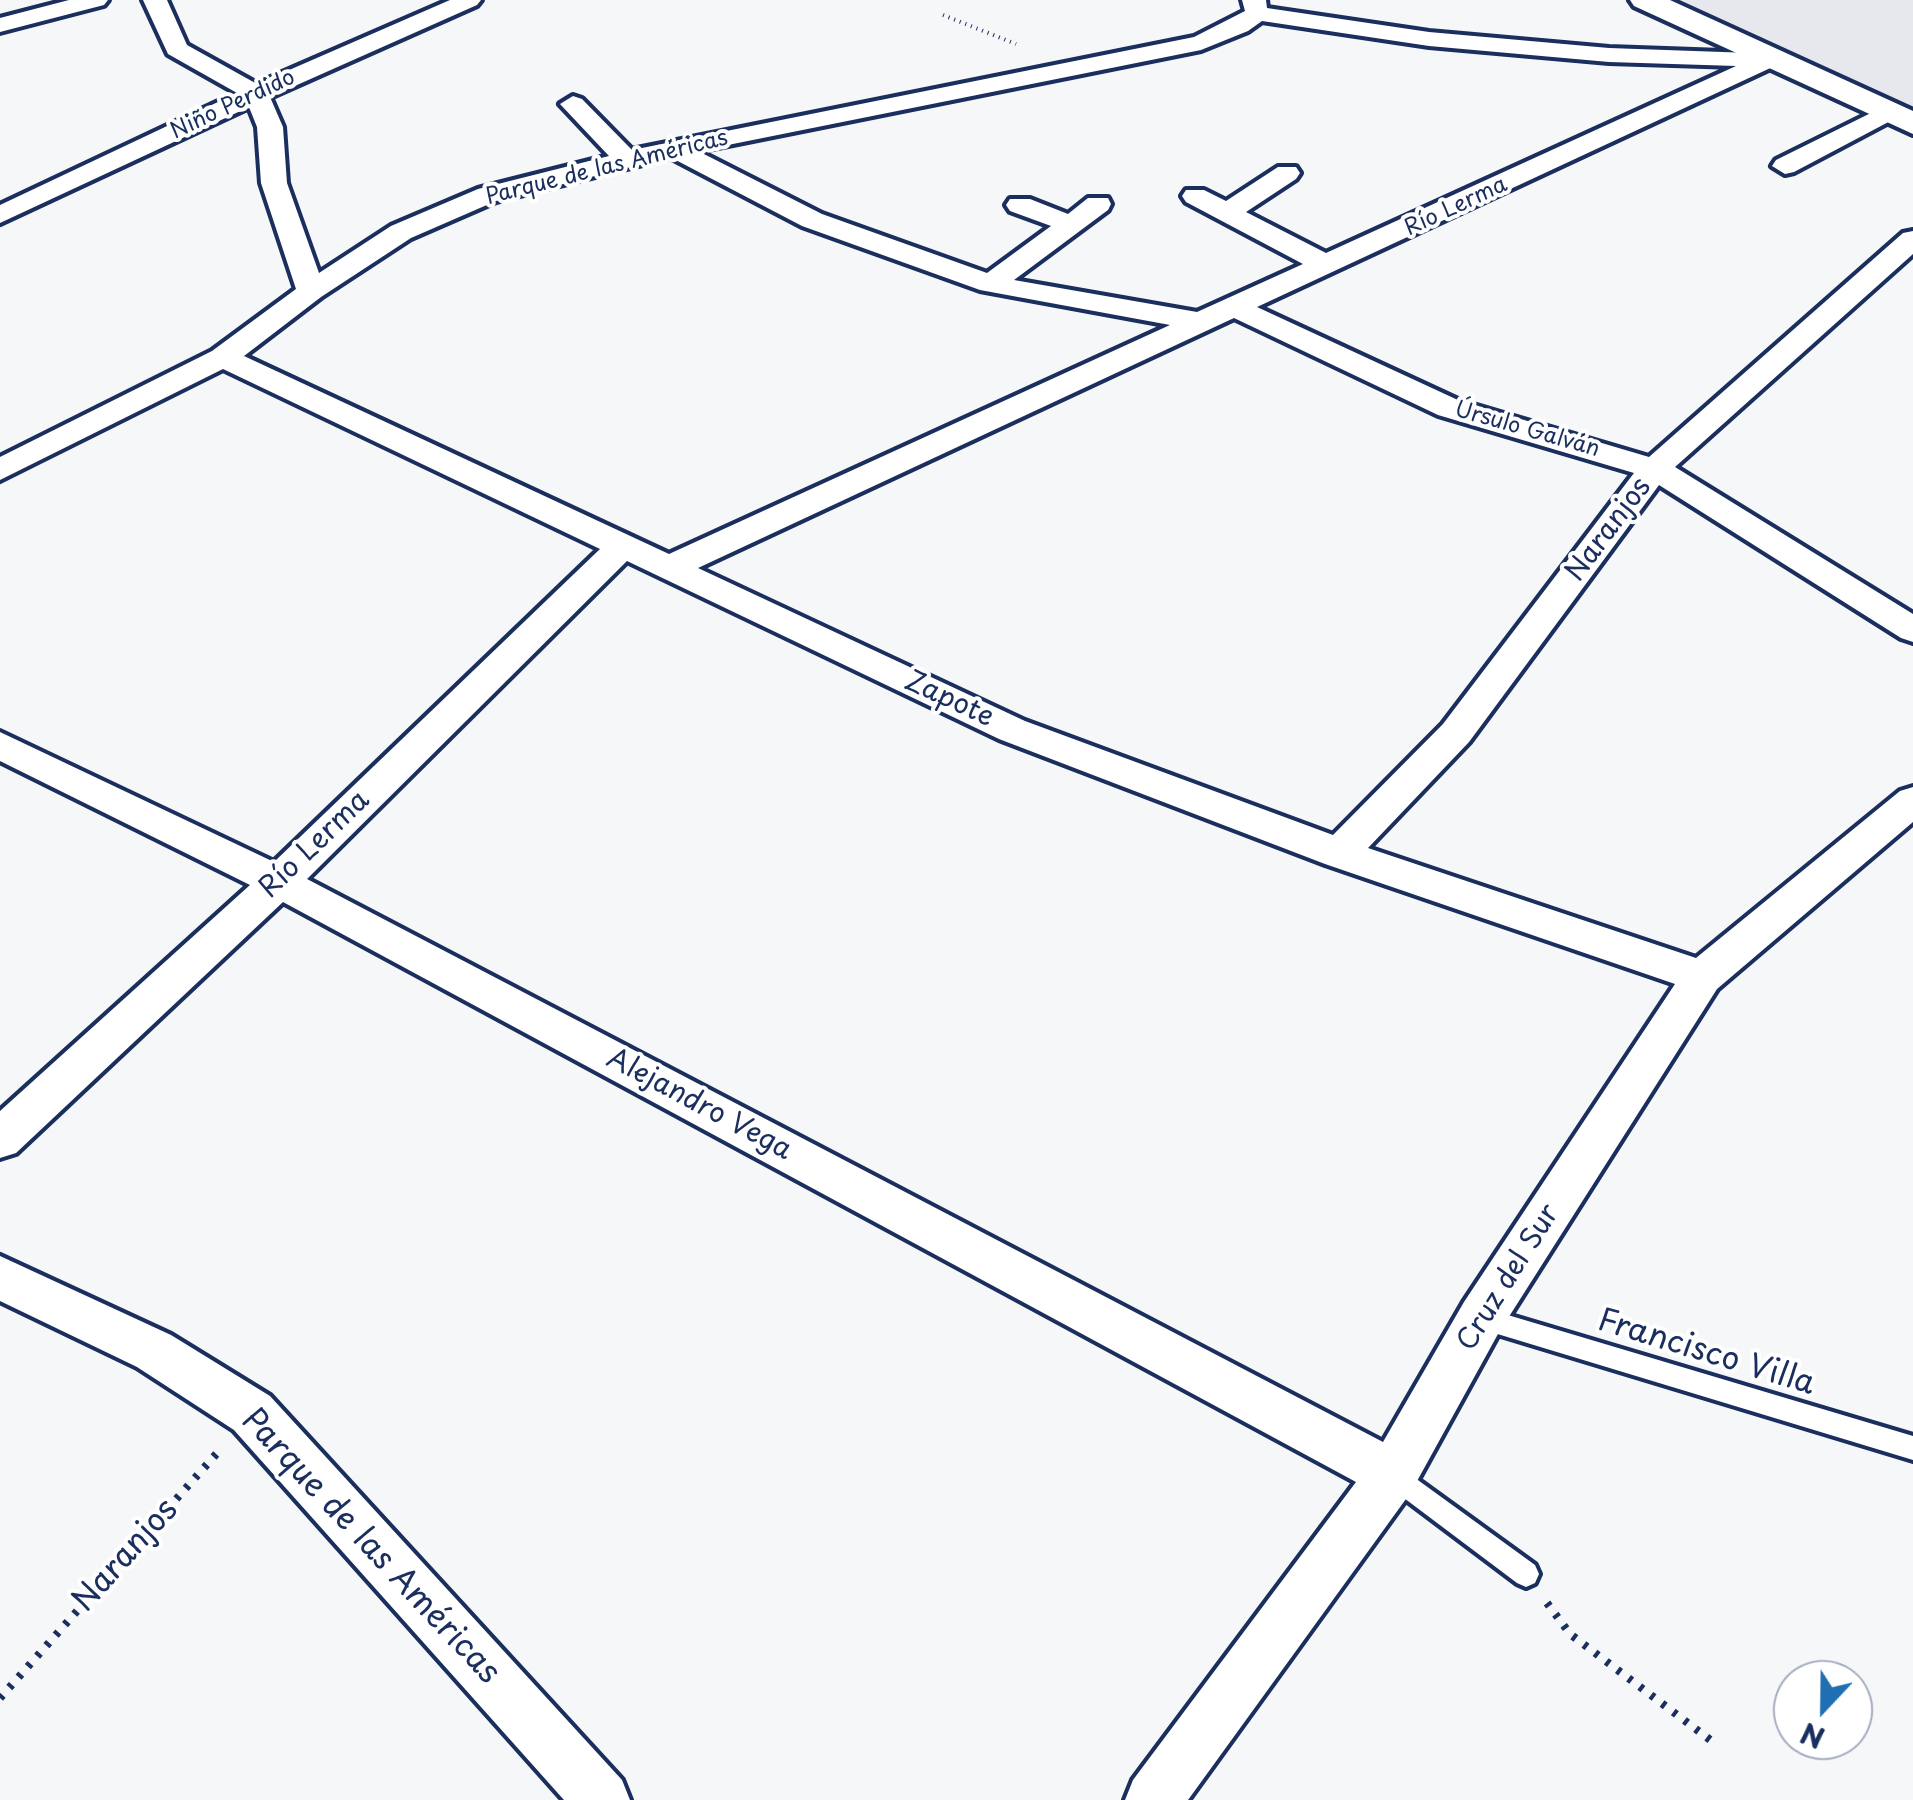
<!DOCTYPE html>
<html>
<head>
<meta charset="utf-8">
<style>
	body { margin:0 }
	#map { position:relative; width:1913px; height:1800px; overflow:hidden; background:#f6f7f9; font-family:"Playpen Sans",sans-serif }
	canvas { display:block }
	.north { position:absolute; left:1773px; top:1660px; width:100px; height:100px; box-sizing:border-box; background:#fff; border:2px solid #a4acbf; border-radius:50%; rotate:202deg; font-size:28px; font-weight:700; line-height:40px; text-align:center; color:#1b2f5e }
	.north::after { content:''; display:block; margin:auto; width:35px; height:45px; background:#1f6fb2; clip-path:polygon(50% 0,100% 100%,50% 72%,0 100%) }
</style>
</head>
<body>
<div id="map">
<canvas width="1913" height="1800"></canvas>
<div class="north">N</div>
</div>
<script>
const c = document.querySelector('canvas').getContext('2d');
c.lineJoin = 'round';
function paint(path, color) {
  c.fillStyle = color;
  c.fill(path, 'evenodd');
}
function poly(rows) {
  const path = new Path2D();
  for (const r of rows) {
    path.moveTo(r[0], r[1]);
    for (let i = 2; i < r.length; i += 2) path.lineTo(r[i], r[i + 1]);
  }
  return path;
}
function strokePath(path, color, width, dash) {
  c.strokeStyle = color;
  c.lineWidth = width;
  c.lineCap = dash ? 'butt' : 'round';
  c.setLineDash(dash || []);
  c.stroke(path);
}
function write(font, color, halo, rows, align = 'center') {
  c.font = font + ' "Playpen Sans",sans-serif';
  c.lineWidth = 8;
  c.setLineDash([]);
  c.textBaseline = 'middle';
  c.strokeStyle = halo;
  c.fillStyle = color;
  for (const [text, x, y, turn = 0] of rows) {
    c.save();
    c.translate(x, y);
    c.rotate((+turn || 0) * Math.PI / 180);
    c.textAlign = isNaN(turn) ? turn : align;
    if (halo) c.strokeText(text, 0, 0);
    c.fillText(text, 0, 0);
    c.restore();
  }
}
paint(poly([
	[1668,0,1913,0,1913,108,1746,33]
]), '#e6e8ee');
const service = poly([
	[1481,1307,1913,1436,1913,1460,1481,1329,1473,1326,1469,1318,1473,1310,1481,1307],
	[1393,1462,1535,1565,1539,1574,1535,1583,1526,1587,1517,1583,1384,1483,1380,1474,1384,1465,1393,1462]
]);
const minor = poly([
	[69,0,108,0,104,5,0,32,0,18,69,0],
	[143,0,167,0,187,45,257,84,450,0,481,0,477,5,270,97,283,127,287,183,319,273,391,226,478,189,609,156,560,104,573,96,582,99,632,150,1194,37,1245,11,1242,0,1266,0,1267,8,1429,32,1609,48,1779,54,1782,59,1779,64,1257,307,1460,401,1649,457,1903,233,1913,231,1913,254,1675,467,1913,614,1913,642,1901,638,1659,485,1469,742,1368,848,1696,958,1900,791,1913,787,1913,822,1717,989,1498,1334,1411,1492,1188,1800,1125,1800,1133,1780,1356,1482,283,902,16,1153,0,1158,0,1111,250,885,0,761,0,732,274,862,600,549,223,369,0,480,0,457,212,351,296,289,261,183,257,127,249,107,0,223,0,205,237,93,168,54,143,0],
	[1262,21,1429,46,1609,62,1736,66,1326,253,1246,212,1296,179,1300,173,1296,167,1278,167,1226,201,1204,190,1186,190,1182,196,1186,202,1303,264,1197,312,1014,280,1108,210,1111,204,1108,198,1088,198,1068,214,1030,199,1010,199,1006,205,1010,211,1051,226,987,273,822,214,698,151,1201,50,1248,31,1262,21],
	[670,157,802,226,980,290,1170,325,669,554,244,356,321,297,411,238,496,201,670,157],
	[1234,318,1438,415,1634,473,1443,724,1333,835,1025,721,698,568,1234,318],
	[627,561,999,739,1325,864,1675,984,1464,1302,1383,1442,307,879,627,561],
	[1887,105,1896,108,1900,113,1896,118,1794,172,1785,174,1772,166,1776,160,1887,105],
	[0,1256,171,1335,270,1396,622,1780,630,1800,564,1800,234,1430,137,1367,0,1301,0,1256]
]);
const tertiary = poly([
	[1630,0,1670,0,1913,111,1913,134,1634,6,1630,0]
]);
strokePath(service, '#1b2f5e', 8);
strokePath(minor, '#1b2f5e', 8);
strokePath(tertiary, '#1b2f5e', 8);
strokePath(poly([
	[943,15,1016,44]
]), '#1b2f5e', 4, [1, 5]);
strokePath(poly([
	[1547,1603,1570,1634,1713,1742],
	[0,1698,218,1452]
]), '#1b2f5e', 8, [4, 10]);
paint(service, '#fff');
paint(minor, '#fff');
paint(tertiary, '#fff');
write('22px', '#1b2f5e', '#fff', [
	["Niño Perdido",233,105,-25],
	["Parque de las Américas",607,168,-14],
	["Río Lerma",1456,207,-25],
	["Úrsulo Galván",1527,430,16]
]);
write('28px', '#1b2f5e', '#fff', [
	["Naranjos",1609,530,-53],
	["Zapote",949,700,25],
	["Río Lerma",315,845,-44],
	["Alejandro Vega",699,1105,28],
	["Cruz del Sur",1509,1278,-58]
]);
write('32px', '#1b2f5e', '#fff', [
	["Francisco Villa",1706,1353,17],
	["Parque de las Américas",370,1547,47],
	["Naranjos",126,1556,-48]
]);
</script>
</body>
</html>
